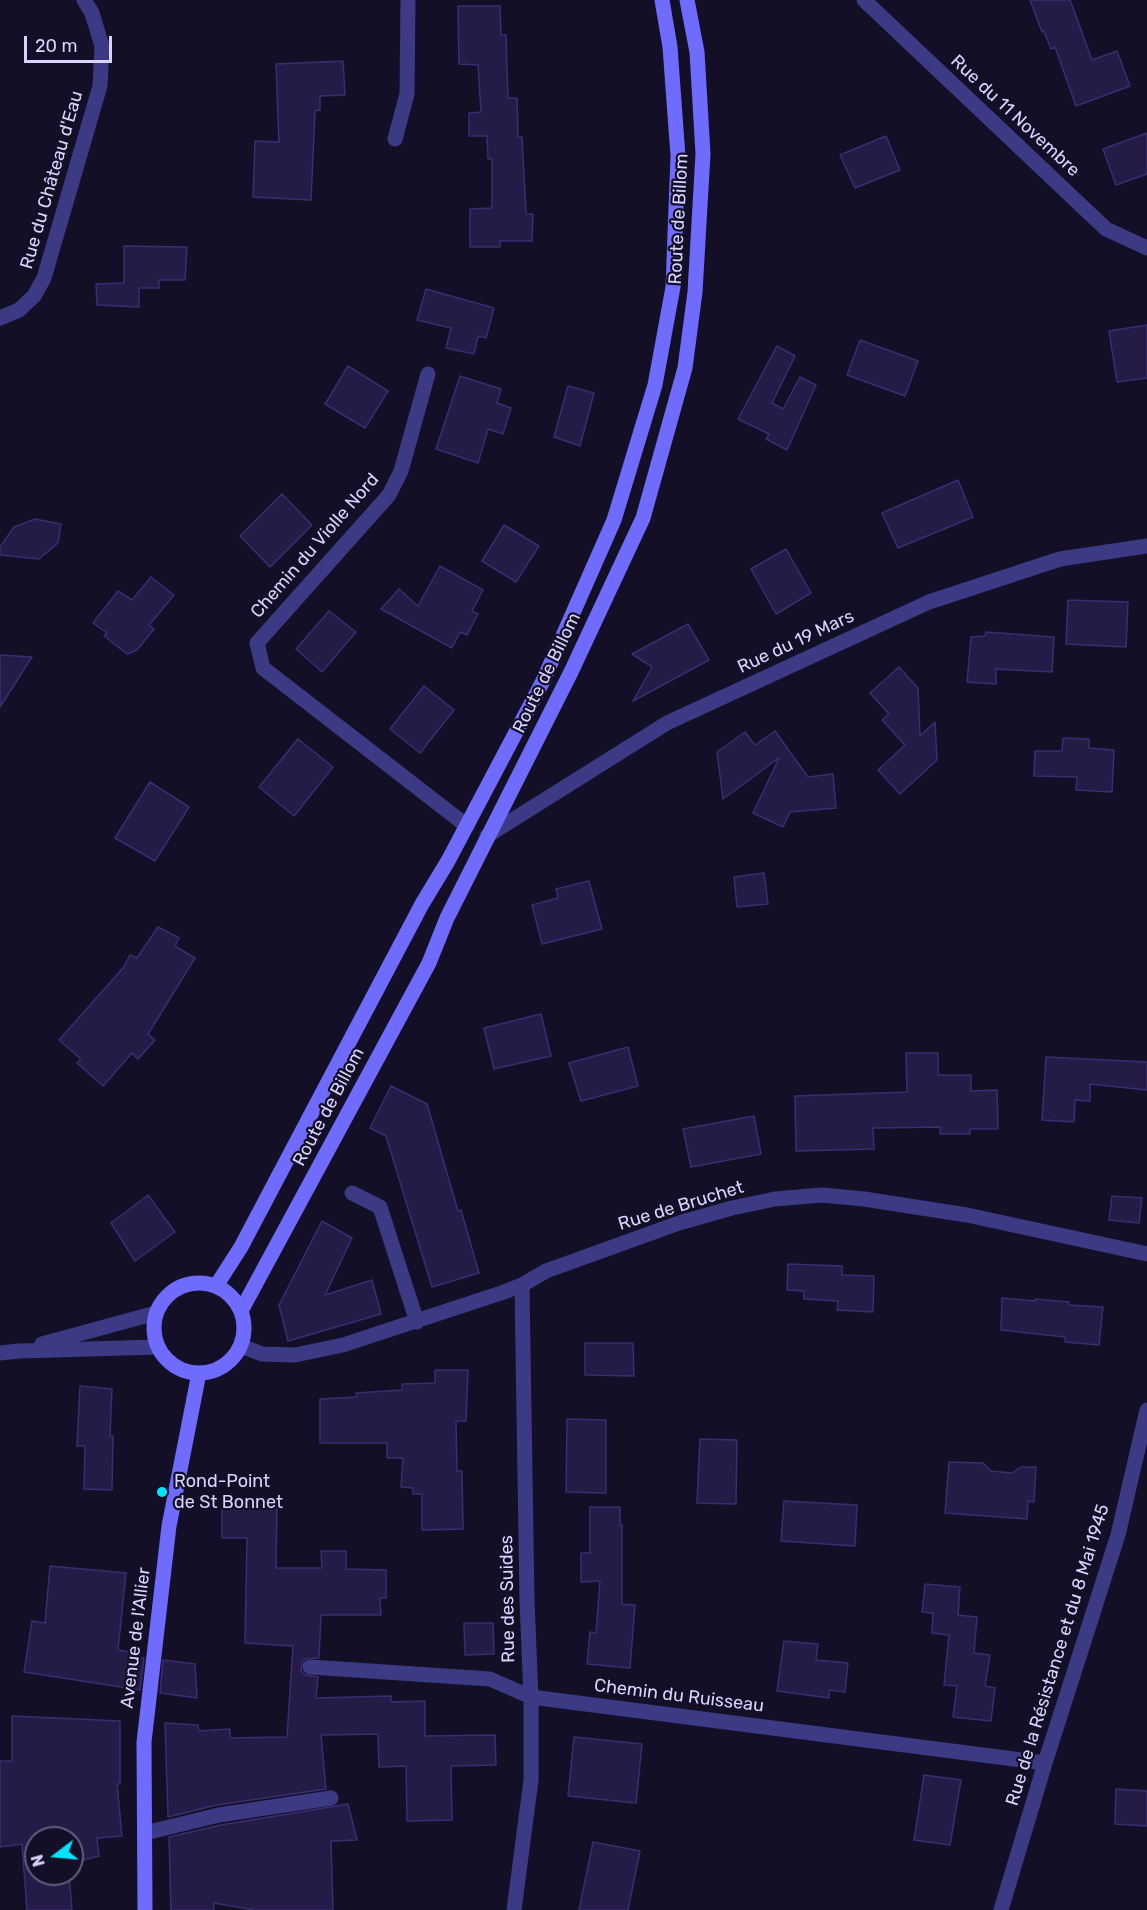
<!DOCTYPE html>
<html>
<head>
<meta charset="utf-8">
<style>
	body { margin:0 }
	#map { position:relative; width:1147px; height:1910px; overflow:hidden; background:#130f26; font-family:Rubik,sans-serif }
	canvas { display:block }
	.north { position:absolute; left:24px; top:1826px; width:60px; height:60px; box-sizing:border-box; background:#130f26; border:2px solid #625e7d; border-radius:50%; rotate:254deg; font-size:16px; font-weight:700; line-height:24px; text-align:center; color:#d9d4ff }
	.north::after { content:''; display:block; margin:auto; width:21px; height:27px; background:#00e5ff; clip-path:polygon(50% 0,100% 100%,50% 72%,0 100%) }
	.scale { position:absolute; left:24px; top:36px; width:88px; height:27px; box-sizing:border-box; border:3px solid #d9d4ff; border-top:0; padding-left:8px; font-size:18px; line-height:21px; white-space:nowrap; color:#d9d4ff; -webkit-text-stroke:4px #130f26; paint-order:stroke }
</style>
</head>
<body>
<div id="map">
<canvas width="1147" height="1910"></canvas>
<div class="north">N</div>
<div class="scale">20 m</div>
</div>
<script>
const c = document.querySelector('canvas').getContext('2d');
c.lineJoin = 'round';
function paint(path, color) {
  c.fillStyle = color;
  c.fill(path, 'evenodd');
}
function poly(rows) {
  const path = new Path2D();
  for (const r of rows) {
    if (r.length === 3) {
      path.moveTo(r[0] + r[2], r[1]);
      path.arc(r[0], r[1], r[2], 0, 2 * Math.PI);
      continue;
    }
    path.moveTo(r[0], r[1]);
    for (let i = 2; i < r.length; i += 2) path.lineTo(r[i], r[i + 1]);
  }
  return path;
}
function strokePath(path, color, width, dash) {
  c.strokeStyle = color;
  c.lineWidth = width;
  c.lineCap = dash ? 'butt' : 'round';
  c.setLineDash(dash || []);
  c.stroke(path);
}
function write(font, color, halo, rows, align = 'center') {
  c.font = font + ' Rubik,sans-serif';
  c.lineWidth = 4.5;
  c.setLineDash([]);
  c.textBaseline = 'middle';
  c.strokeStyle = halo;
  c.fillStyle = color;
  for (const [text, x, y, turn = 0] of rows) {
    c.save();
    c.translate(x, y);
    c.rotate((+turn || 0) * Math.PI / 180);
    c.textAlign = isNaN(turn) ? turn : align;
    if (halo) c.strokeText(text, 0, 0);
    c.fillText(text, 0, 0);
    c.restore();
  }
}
const building = poly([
	[1030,0,1070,0,1092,60,1117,51,1130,86,1076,106,1055,47,1051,49,1044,31,1042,32,1030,0],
	[458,6,500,6,501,35,506,35,508,98,517,98,518,137,522,137,526,214,533,214,532,241,500,241,500,247,470,247,470,209,492,208,492,159,488,159,487,136,469,136,469,113,481,112,478,65,459,64,458,6],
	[343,61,345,95,320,96,320,110,315,111,311,200,253,197,255,141,279,142,276,64,343,61],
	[1147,133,1147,174,1116,185,1103,149,1147,133],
	[886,136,900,170,855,188,840,155,886,136],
	[124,246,187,247,185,280,159,280,159,288,139,288,139,307,97,305,96,284,124,283,124,246],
	[426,289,494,308,486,338,478,336,474,354,446,348,451,328,417,320,426,289],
	[1147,325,1147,378,1117,382,1109,331,1147,325],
	[860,340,918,361,905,396,847,375,860,340],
	[777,346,795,356,772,403,783,409,800,377,816,385,787,450,766,439,769,434,738,419,777,346],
	[348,366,388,391,365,428,325,404,348,366],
	[460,376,501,389,497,403,511,408,503,434,488,429,478,463,436,449,460,376],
	[568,386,594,393,580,446,554,437,568,386],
	[958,480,973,517,898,548,882,513,958,480],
	[282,494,312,525,270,567,240,536,282,494],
	[35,519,61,524,58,543,39,559,0,555,0,547,14,527,35,519],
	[504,525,539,546,516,582,482,561,504,525],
	[786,549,811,593,776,614,751,569,786,549],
	[440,566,483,590,472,611,478,614,467,635,460,632,452,648,381,609,399,589,418,606,440,566],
	[151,577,174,595,149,625,154,629,137,650,127,654,104,636,107,633,93,623,118,591,132,600,151,577],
	[1068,600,1128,602,1126,647,1066,644,1068,600],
	[329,611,356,632,322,672,296,649,329,611],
	[688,624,709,660,633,701,652,667,632,654,688,624],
	[986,632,1054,637,1052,672,996,669,996,684,967,682,971,637,985,636,986,632],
	[0,655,32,657,0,707,0,655],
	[899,667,918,688,920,736,935,722,937,760,900,794,878,770,905,745,882,720,889,714,870,693,899,667],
	[424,686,454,710,420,753,390,729,424,686],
	[775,731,808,777,833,774,836,808,790,812,783,827,753,813,779,758,723,799,717,752,745,732,755,745,775,731],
	[1063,738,1089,739,1089,748,1114,750,1112,792,1076,790,1077,777,1034,776,1035,751,1062,751,1063,738],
	[298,739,333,767,294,816,259,787,298,739],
	[150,782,189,807,155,861,115,838,150,782],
	[764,873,768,904,737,907,734,877,764,873],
	[589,881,602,929,542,944,532,905,558,898,556,889,589,881],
	[158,927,179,938,175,946,195,958,148,1034,155,1040,138,1059,132,1053,103,1086,77,1063,81,1059,59,1040,123,968,130,955,137,958,158,927],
	[541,1014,551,1056,494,1069,484,1028,541,1014],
	[628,1047,638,1086,581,1101,569,1063,628,1047],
	[906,1053,938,1053,938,1075,971,1075,971,1091,997,1090,998,1129,970,1129,970,1134,940,1134,940,1127,873,1128,874,1149,796,1151,795,1096,907,1092,906,1053],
	[1046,1057,1147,1062,1147,1090,1090,1084,1090,1101,1075,1100,1074,1122,1042,1120,1046,1057],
	[391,1086,427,1104,458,1211,461,1210,479,1273,432,1287,386,1136,370,1128,391,1086],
	[754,1116,761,1154,691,1167,683,1129,754,1116],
	[148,1195,175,1232,135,1261,111,1223,148,1195],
	[1112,1196,1142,1198,1139,1223,1109,1220,1112,1196],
	[322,1221,352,1238,325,1295,372,1280,381,1314,288,1341,279,1305,322,1221],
	[788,1264,842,1266,842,1275,874,1276,873,1312,837,1310,838,1301,804,1299,804,1291,787,1290,788,1264],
	[1002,1298,1035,1301,1035,1299,1069,1302,1069,1305,1103,1307,1099,1345,1065,1342,1065,1337,1001,1330,1002,1298],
	[585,1343,633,1343,634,1376,585,1375,585,1343],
	[435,1370,468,1370,466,1421,456,1421,457,1471,462,1471,463,1529,422,1530,422,1494,413,1494,413,1488,401,1487,403,1458,387,1458,387,1443,320,1443,320,1399,357,1397,356,1393,402,1390,402,1384,435,1383,435,1370],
	[80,1386,112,1389,110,1436,113,1436,112,1490,84,1489,85,1446,77,1446,80,1386],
	[567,1419,606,1420,606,1493,566,1492,567,1419],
	[700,1439,737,1440,736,1504,697,1503,700,1439],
	[949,1462,983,1463,991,1471,1012,1473,1021,1467,1036,1467,1034,1502,1028,1501,1027,1519,945,1513,949,1462],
	[222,1499,277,1499,276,1568,322,1568,321,1551,346,1551,346,1569,386,1570,386,1598,380,1598,381,1615,321,1615,319,1658,305,1659,302,1662,301,1671,305,1675,318,1677,316,1698,391,1696,391,1702,425,1701,425,1736,495,1735,496,1765,451,1766,452,1820,407,1821,406,1766,379,1767,378,1734,321,1735,326,1789,217,1805,168,1817,165,1723,198,1725,199,1731,230,1729,230,1738,287,1737,293,1646,245,1643,247,1538,222,1538,222,1499],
	[784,1501,857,1505,855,1546,781,1541,784,1501],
	[590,1507,620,1507,620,1525,622,1525,622,1604,635,1605,630,1668,587,1664,590,1632,596,1633,600,1581,581,1582,581,1553,590,1553,590,1507],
	[50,1566,126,1573,118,1650,131,1652,131,1657,144,1658,140,1690,24,1672,32,1621,45,1623,50,1566],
	[925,1584,960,1587,958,1615,977,1617,974,1653,990,1655,985,1686,995,1688,991,1721,953,1717,957,1686,944,1685,949,1635,932,1633,933,1613,922,1612,925,1584],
	[464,1623,493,1623,494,1654,465,1655,464,1623],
	[784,1641,818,1644,816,1660,848,1663,845,1692,829,1690,829,1698,777,1691,784,1641],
	[163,1660,195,1664,197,1698,160,1693,163,1660],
	[12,1716,120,1721,120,1784,117,1784,122,1836,97,1838,99,1856,72,1863,72,1838,36,1838,36,1874,69,1874,72,1910,27,1910,22,1844,0,1847,0,1761,12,1761,12,1716],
	[574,1737,642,1744,636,1803,568,1796,574,1737],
	[924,1775,961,1780,950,1845,914,1840,924,1775],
	[1116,1789,1147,1791,1147,1826,1115,1824,1116,1789],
	[348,1804,357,1840,331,1841,333,1910,255,1910,214,1903,214,1910,171,1910,169,1837,221,1825,348,1804],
	[593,1842,640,1851,628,1910,579,1910,593,1842]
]);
paint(building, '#241b47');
strokePath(building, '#3b2d73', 1.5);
strokePath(poly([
	[864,0,1106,229,1147,248],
	[395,139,407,94,408,0],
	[0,318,19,310,34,296,44,278,100,86,102,46,92,13,84,0],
	[428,374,401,471,389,495,257,643,263,668,467,826],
	[487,836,667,723,929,602,1060,559,1147,546],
	[352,1193,380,1207,417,1322],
	[241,1346,262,1354,295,1355,343,1345,504,1292,522,1285,546,1271,679,1223,732,1208,775,1199,822,1195,864,1199,967,1215,1147,1254],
	[310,1667,490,1679,531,1697,1045,1763],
	[145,1833,219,1815,331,1798],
	[514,1910,531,1780,531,1697,527,1601,522,1285],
	[1001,1910,1045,1763,1118,1535,1147,1410]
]), '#3d3a85', 15);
strokePath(poly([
	[42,1344,156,1313],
	[0,1353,19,1351,158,1347]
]), '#3d3a85', 15);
strokePath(poly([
	[199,1328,45],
	[216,1286,241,1247,422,904,448,861,543,681,614,520,655,385,673,287,678,156,670,47,662,0],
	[241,1311,429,963,447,918,571,672,643,518,685,368,695,292,703,154,697,52,687,0],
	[145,1910,144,1742,169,1526,199,1373]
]), '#6f6bff', 15);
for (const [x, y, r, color] of [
	[162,1492,6,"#00e5ff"]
]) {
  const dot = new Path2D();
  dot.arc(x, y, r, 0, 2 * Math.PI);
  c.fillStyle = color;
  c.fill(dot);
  strokePath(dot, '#130f26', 2);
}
write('18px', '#d9d4ff', '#130f26', [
	["Rue du 11 Novembre",1015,116,43],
	["Rue du Château d'Eau",52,180,-74],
	["Route de Billom",679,219,-87],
	["Chemin du Violle Nord",315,546,-49],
	["Rue du 19 Mars",796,642,-25],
	["Route de Billom",547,673,-64],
	["Route de Billom",329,1107,-62],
	["Rue de Bruchet",681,1206,-17],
	["Rue des Suides",508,1599,-91],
	["Avenue de l'Allier",136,1638,-83],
	["Rue de la Résistance et du 8 Mai 1945",1058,1655,-73],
	["Chemin du Ruisseau",679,1696,7]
]);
write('18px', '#d9d4ff', '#130f26', [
	["Rond-Point",174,1482],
	["de St Bonnet",174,1503]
], 'left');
</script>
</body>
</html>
